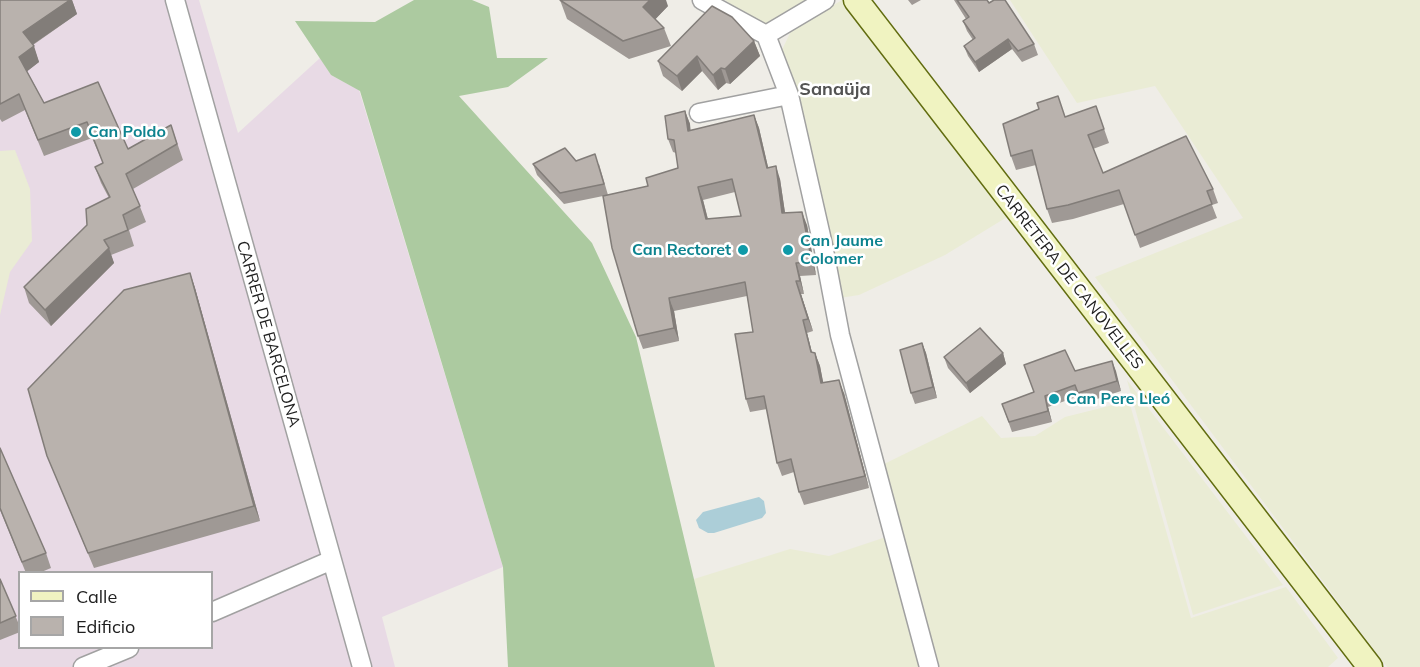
<!DOCTYPE html>
<html>
<head>
<meta charset="utf-8">
<style>
	body { margin:0 }
	#map { position:relative; width:1420px; height:667px; overflow:hidden; background:#efede7; font-family:Mulish,sans-serif }
	canvas { display:block }
	.legend { position:absolute; left:18px; top:571px; width:195px; height:78px; box-sizing:border-box; background:#fff; border:2px solid #a6a6a6; margin:0; padding:8px 10px; list-style:none; font-size:18px; color:#202020 }
	.legend li { display:flex; align-items:center; gap:12px; height:30px }
	.legend b { width:30px; border:2px solid #a6a6a6 }
</style>
</head>
<body>
<div id="map">
<canvas width="1420" height="667"></canvas>
<ul class="legend">
<li><b style="height:8px;background:#f0f3c1"></b>Calle</li>
<li><b style="height:16px;background:#b9b2ad"></b>Edificio</li>
</ul>
</div>
<script>
const c = document.querySelector('canvas').getContext('2d');
c.lineJoin = 'round';
function paint(path, color) {
  c.fillStyle = color;
  c.fill(path, 'evenodd');
}
function poly(rows) {
  const path = new Path2D();
  for (const r of rows) {
    path.moveTo(r[0], r[1]);
    for (let i = 2; i < r.length; i += 2) path.lineTo(r[i], r[i + 1]);
  }
  return path;
}
function strokePath(path, color, width, dash) {
  c.strokeStyle = color;
  c.lineWidth = width;
  c.lineCap = dash ? 'butt' : 'round';
  c.setLineDash(dash || []);
  c.stroke(path);
}
function write(font, color, halo, rows, align = 'center') {
  c.font = font + ' Mulish,sans-serif';
  c.lineWidth = 5;
  c.setLineDash([]);
  c.textBaseline = 'middle';
  c.strokeStyle = halo;
  c.fillStyle = color;
  for (const [text, x, y, turn = 0] of rows) {
    c.save();
    c.translate(x, y);
    c.rotate((+turn || 0) * Math.PI / 180);
    c.textAlign = isNaN(turn) ? turn : align;
    if (halo) c.strokeText(text, 0, 0);
    c.fillText(text, 0, 0);
    c.restore();
  }
}
paint(poly([
	[0,0,199,0,238,133,320,58,331,75,359,90,503,567,382,617,395,667,0,667],
	[20,572,212,572,212,648,20,648]
]), '#e8dae5');
paint(poly([
	[725,0,809,0,772,23,762,25,754,22],
	[842,0,846,0,1012,214,945,255,859,295,833,299,789,95,782,50,791,31],
	[1010,0,1420,0,1420,667,1387,667,1095,277,1243,218,1155,86,1077,103],
	[15,150,30,189,32,241,10,272,0,315,0,151],
	[1127,380,1283,585,1193,615],
	[1129,401,1191,618,1286,587,1338,658,1328,667,938,667,882,465,982,416,1001,438,1035,436,1065,417],
	[886,537,922,667,715,667,694,579,790,549,829,556]
]), '#eaecd5');
paint(poly([
	[414,0,472,0,489,7,497,58,548,58,508,87,459,96,592,243,636,337,715,667,508,667,503,567,360,91,331,75,295,21,375,22]
]), '#accaa0');
paint(poly([
	[759,497,764,501,766,513,762,518,714,533,708,533,699,528,696,520,703,512]
]), '#acced8');
const street = poly([
	[175,0,362,667],
	[702,0,766,35],
	[825,0,766,35,789,95,823,245,840,335,929,667],
	[699,113,789,95],
	[212,612,332,560],
	[83,667,129,648]
]);
const secondary = poly([
	[856,0,1370,667]
]);
strokePath(street, '#a1a1a1', 21);
strokePath(secondary, '#626d10', 27);
strokePath(street, '#fff', 18);
strokePath(secondary, '#f0f3c1', 24);
paint(poly([
	[0,0,72,0,77,14,33,45,39,62,27,71,44,103,98,82,128,149,171,125,183,160,133,189,146,222,129,230,134,246,111,255,114,263,51,326,29,303,24,287,87,225,109,198,101,183,95,167,103,163,92,138,44,156,25,110,2,122,0,119],
	[560,0,668,6,655,19,664,28,671,46,629,59,567,19],
	[908,0,921,0,912,5],
	[954,0,987,0,1034,44,1038,55,1022,62,1012,49,979,72,968,56,964,46,973,40,967,31,963,21,966,19],
	[754,41,760,56,730,84,726,83,718,90,702,71,682,91,663,76,658,61],
	[1096,106,1109,143,1093,149,1103,173,1213,189,1218,203,1212,205,1217,218,1140,248,1124,204,1073,219,1052,223,1047,209,1036,165,1016,170,1011,156,1066,117],
	[685,111,690,124,690,131,754,115,759,128,768,167,780,179,785,213,807,225,816,275,800,276,804,294,801,294,813,331,807,333,812,352,815,353,820,366,823,383,844,393,869,488,804,505,799,492,794,472,782,476,777,463,767,409,750,412,746,399,753,332,747,296,674,311,679,341,643,349,638,336,648,186,678,168,676,153,673,152,668,139],
	[735,192,741,216,708,219,703,200],
	[576,161,599,164,608,195,564,204,537,175,533,164],
	[190,273,195,288,260,521,94,568,47,456],
	[922,343,926,353,937,398,915,404,911,393],
	[1003,353,1006,364,970,393,948,368,944,357],
	[1112,361,1121,391,1082,404,1079,396,1048,407,1052,422,1012,432,1002,404,1034,392,1075,371],
	[0,448,46,553,51,568,39,573,26,573,0,510],
	[0,579,20,627,20,632,0,640]
]), '#9f9995');
paint(poly([
	[70,0,72,0,77,14,29,47,23,32],
	[650,0,666,0,668,6,650,25,643,7],
	[1008,39,1012,49,979,72,975,62],
	[754,41,760,56,730,84,725,69],
	[34,46,39,62,25,73,19,57],
	[697,56,702,71,682,91,677,76],
	[721,68,726,83,718,90,713,75],
	[685,111,690,124,692,144,688,131],
	[754,115,759,128,771,180,767,168],
	[776,166,780,179,787,226,782,213],
	[698,187,703,200,711,232,706,219],
	[802,212,807,225,816,275,812,262],
	[109,248,114,263,51,326,45,310],
	[796,263,800,276,804,294,800,281],
	[190,273,195,288,260,521,254,506],
	[796,281,801,294,813,331,808,319],
	[669,298,674,311,679,341,674,328],
	[803,320,807,333,815,365,811,352],
	[922,343,926,353,937,398,933,387],
	[815,353,820,366,826,396,821,383],
	[1003,353,1006,364,970,393,966,383],
	[1112,361,1116,371,1121,391,1117,381],
	[839,380,844,393,869,488,865,476],
	[1045,396,1048,407,1052,422,1048,411]
]), '#827d79');
const building = poly([
	[0,0,70,0,23,32,34,46,19,57,44,103,98,82,128,149,171,125,177,144,126,174,140,206,123,215,128,230,104,240,109,248,45,310,24,287,87,225,86,209,110,197,95,167,103,163,87,122,38,140,19,94,0,104,0,0],
	[560,0,650,0,643,7,664,28,623,41,560,0],
	[957,0,987,0,989,3,994,0,1005,0,1034,44,1018,51,1008,39,975,62,964,46,975,38,963,21,969,17,957,0],
	[712,6,732,17,754,41,725,69,721,68,713,75,697,56,677,76,658,61,712,6],
	[1058,96,1065,117,1096,106,1104,129,1088,135,1103,173,1186,136,1213,189,1207,191,1212,204,1135,235,1119,190,1068,205,1047,209,1032,150,1011,156,1003,124,1039,109,1037,103,1058,96],
	[685,111,688,131,754,115,767,168,776,166,782,213,802,212,812,262,796,263,800,281,796,281,808,319,803,320,811,352,815,353,821,383,839,380,865,476,799,492,791,459,777,463,764,396,746,399,735,334,753,332,745,282,669,298,674,328,638,336,612,248,603,196,648,186,646,178,678,168,674,140,668,139,665,116,685,111],
	[732,179,741,216,706,219,698,187,732,179],
	[565,148,576,161,595,154,604,184,560,193,533,164,565,148],
	[190,273,254,506,88,553,47,456,28,389,124,290,190,273],
	[980,328,1003,353,966,383,944,357,980,328],
	[922,343,933,387,911,393,900,350,922,343],
	[1065,350,1075,371,1112,361,1117,381,1078,393,1075,385,1045,396,1048,411,1009,422,1002,404,1034,392,1024,365,1065,350],
	[0,448,46,553,22,562,0,508,0,448],
	[0,579,16,616,0,623,0,579]
]);
paint(building, '#b9b2ad');
strokePath(building, '#827d79', 1.5);
for (const [x, y, r, color] of [
	[76,132,6,"#0f9aa8"],
	[743,250,6,"#0f9aa8"],
	[788,250,6,"#0f9aa8"],
	[1054,399,6,"#0f9aa8"]
]) {
  const dot = new Path2D();
  dot.arc(x, y, r, 0, 2 * Math.PI);
  c.fillStyle = color;
  c.fill(dot);
  strokePath(dot, '#fff', 2);
}
write('bold 16px', '#0d838f', '#fff', [
	["Can Poldo",88,132],
	["Can Jaume",800,241],
	["Colomer",800,259],
	["Can Rectoret",731,250,"right"],
	["Can Pere Lleó",1066,399]
], 'left');
write('16px', '#202020', '#fff', [
	["CARRETERA DE CANOVELLES",1069,277,52],
	["CARRER DE BARCELONA",268,334,74]
]);
write('bold 18px', '#535353', '#fff', [
	["Sanaüja",835,90]
]);
</script>
</body>
</html>
